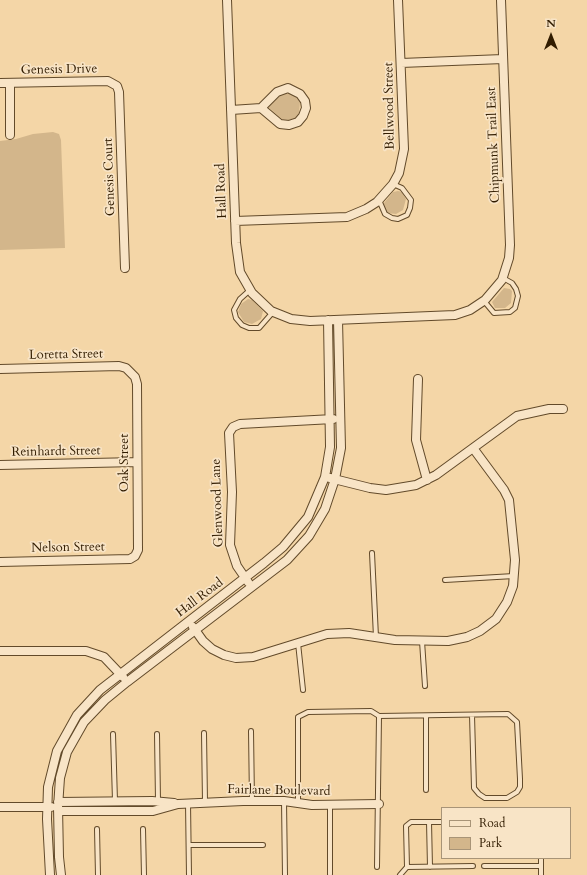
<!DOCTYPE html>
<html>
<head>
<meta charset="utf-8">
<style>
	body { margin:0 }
	#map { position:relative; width:587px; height:875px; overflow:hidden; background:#f4d6a7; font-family:Cardo,serif }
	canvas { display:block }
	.legend { position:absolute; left:441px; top:807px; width:130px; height:52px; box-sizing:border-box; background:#f8e4c6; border:1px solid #a89477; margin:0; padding:5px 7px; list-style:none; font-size:12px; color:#311c00 }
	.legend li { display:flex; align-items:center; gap:8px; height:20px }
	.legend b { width:20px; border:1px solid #a89477 }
	.north { position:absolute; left:531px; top:16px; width:40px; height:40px; -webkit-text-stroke:3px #f8e4c6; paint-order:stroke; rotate:0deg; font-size:11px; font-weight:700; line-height:16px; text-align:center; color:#311c00 }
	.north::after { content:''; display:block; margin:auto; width:14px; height:18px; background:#311c00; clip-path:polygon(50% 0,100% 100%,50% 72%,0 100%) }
</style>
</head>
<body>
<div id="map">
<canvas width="587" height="875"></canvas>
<ul class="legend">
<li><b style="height:5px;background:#f8e4c6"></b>Road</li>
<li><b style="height:11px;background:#d3b68b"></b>Park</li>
</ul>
<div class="north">N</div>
</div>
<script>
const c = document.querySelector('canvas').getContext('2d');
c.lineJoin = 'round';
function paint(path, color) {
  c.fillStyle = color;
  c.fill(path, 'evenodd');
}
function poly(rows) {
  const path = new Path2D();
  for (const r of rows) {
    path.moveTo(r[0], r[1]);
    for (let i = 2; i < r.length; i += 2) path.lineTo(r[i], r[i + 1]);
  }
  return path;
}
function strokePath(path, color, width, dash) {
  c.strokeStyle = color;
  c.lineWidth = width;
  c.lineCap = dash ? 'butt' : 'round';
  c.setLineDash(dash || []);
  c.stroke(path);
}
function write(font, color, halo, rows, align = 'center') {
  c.font = font + ' Cardo,serif';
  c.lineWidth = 3.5;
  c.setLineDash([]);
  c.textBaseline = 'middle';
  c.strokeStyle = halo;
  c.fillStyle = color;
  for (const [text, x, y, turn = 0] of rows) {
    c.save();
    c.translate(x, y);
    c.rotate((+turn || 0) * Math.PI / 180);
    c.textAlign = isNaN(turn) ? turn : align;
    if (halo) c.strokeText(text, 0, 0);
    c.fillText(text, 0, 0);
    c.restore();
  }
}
paint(poly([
	[283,93,293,94,300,102,299,113,295,118,288,120,282,119,268,107],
	[53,132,59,134,61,140,65,248,0,250,0,141,16,139,33,134],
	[398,191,402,192,406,199,403,210,396,214,387,213,383,207,384,203,393,192],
	[504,288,510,289,512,291,511,303,505,308,495,308,492,302],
	[248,299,252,300,263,311,261,319,252,324,244,322,238,312,241,304]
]), '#d3b68b');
const lane = poly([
	[379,200,385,214,392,218,398,219,407,215,410,208,411,200,402,188,393,184],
	[250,290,240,299,234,310,236,318,242,325,249,328,259,328,273,312],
	[484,301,494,313,510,312,515,308,518,296,516,289,512,283,503,278],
	[372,553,376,637],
	[445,580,514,576],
	[422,641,425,686],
	[298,643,303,690],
	[251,731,252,801],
	[204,733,205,802],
	[113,734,115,801],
	[157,734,158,801],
	[426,790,426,716],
	[284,801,285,875],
	[188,803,189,875],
	[298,803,298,717,308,712,371,711,379,716],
	[429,822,430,867],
	[97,829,98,875],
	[143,829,144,875],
	[190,845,263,845],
	[541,858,541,875],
	[484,866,541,866],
	[377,867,379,716,508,714,517,722,520,779,520,787,517,792,507,798,485,798,479,794,474,788,472,715],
	[407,867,473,866],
	[330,874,330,804],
	[400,875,407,867,406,826,411,822,442,822]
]);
const street = poly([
	[227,0,236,243,240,272,252,293,271,311,291,319,310,321,455,315,470,310,485,300,502,280,509,258,510,245,501,0],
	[401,63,503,59],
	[0,83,108,81,117,86,119,92,125,268],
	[10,83,10,135],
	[231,110,261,108,277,92,288,88,300,94,305,101,306,108,303,116,298,122,289,125,280,124,261,108],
	[235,221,347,217,366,209,377,202,393,184,399,173,404,149,398,0],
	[0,369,119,366,126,368,135,377,137,384,138,550,135,556,130,559,0,562],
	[418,379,416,440,427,480],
	[0,465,137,462],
	[330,478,370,488,386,490,416,485,436,475,517,416,549,409,563,409],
	[248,582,237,566,230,545,232,492,229,433,233,427,240,424,333,419],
	[193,627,203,641,212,649,224,655,236,658,253,657,327,634,349,633,395,640,448,641,467,637,480,631,496,619,507,602,513,586,515,560,509,500,504,490,473,448],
	[0,651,86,651,104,657,123,677],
	[58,802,152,801,174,803],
	[0,807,51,807],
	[58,811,153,811,178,804,243,801,284,801,312,805,379,804],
	[50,875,47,819,48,787,57,751,77,715,100,690,264,563,283,547,308,517,325,477,330,447,328,320],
	[61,875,59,857,58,807,60,778,67,752,84,722,105,700,127,682,287,560,309,536,325,509,335,479,341,448,338,320]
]);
strokePath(lane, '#624a2a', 6);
strokePath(street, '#624a2a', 10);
strokePath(lane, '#f8e4c6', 4);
strokePath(street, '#f8e4c6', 8);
write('13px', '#311c00', '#f8e4c6', [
	["Genesis Drive",59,70,-1],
	["Bellwood Street",390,106,-91],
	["Chipmunk Trail East",494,145,-92],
	["Genesis Court",110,177,-92],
	["Hall Road",222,191,-92],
	["Loretta Street",66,355,-1],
	["Reinhardt Street",56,452,-1],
	["Oak Street",125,463,-90],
	["Glenwood Lane",218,503,-92],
	["Nelson Street",68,548,-1],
	["Hall Road",200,598,-37],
	["Fairlane Boulevard",279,791,1]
]);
</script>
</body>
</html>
